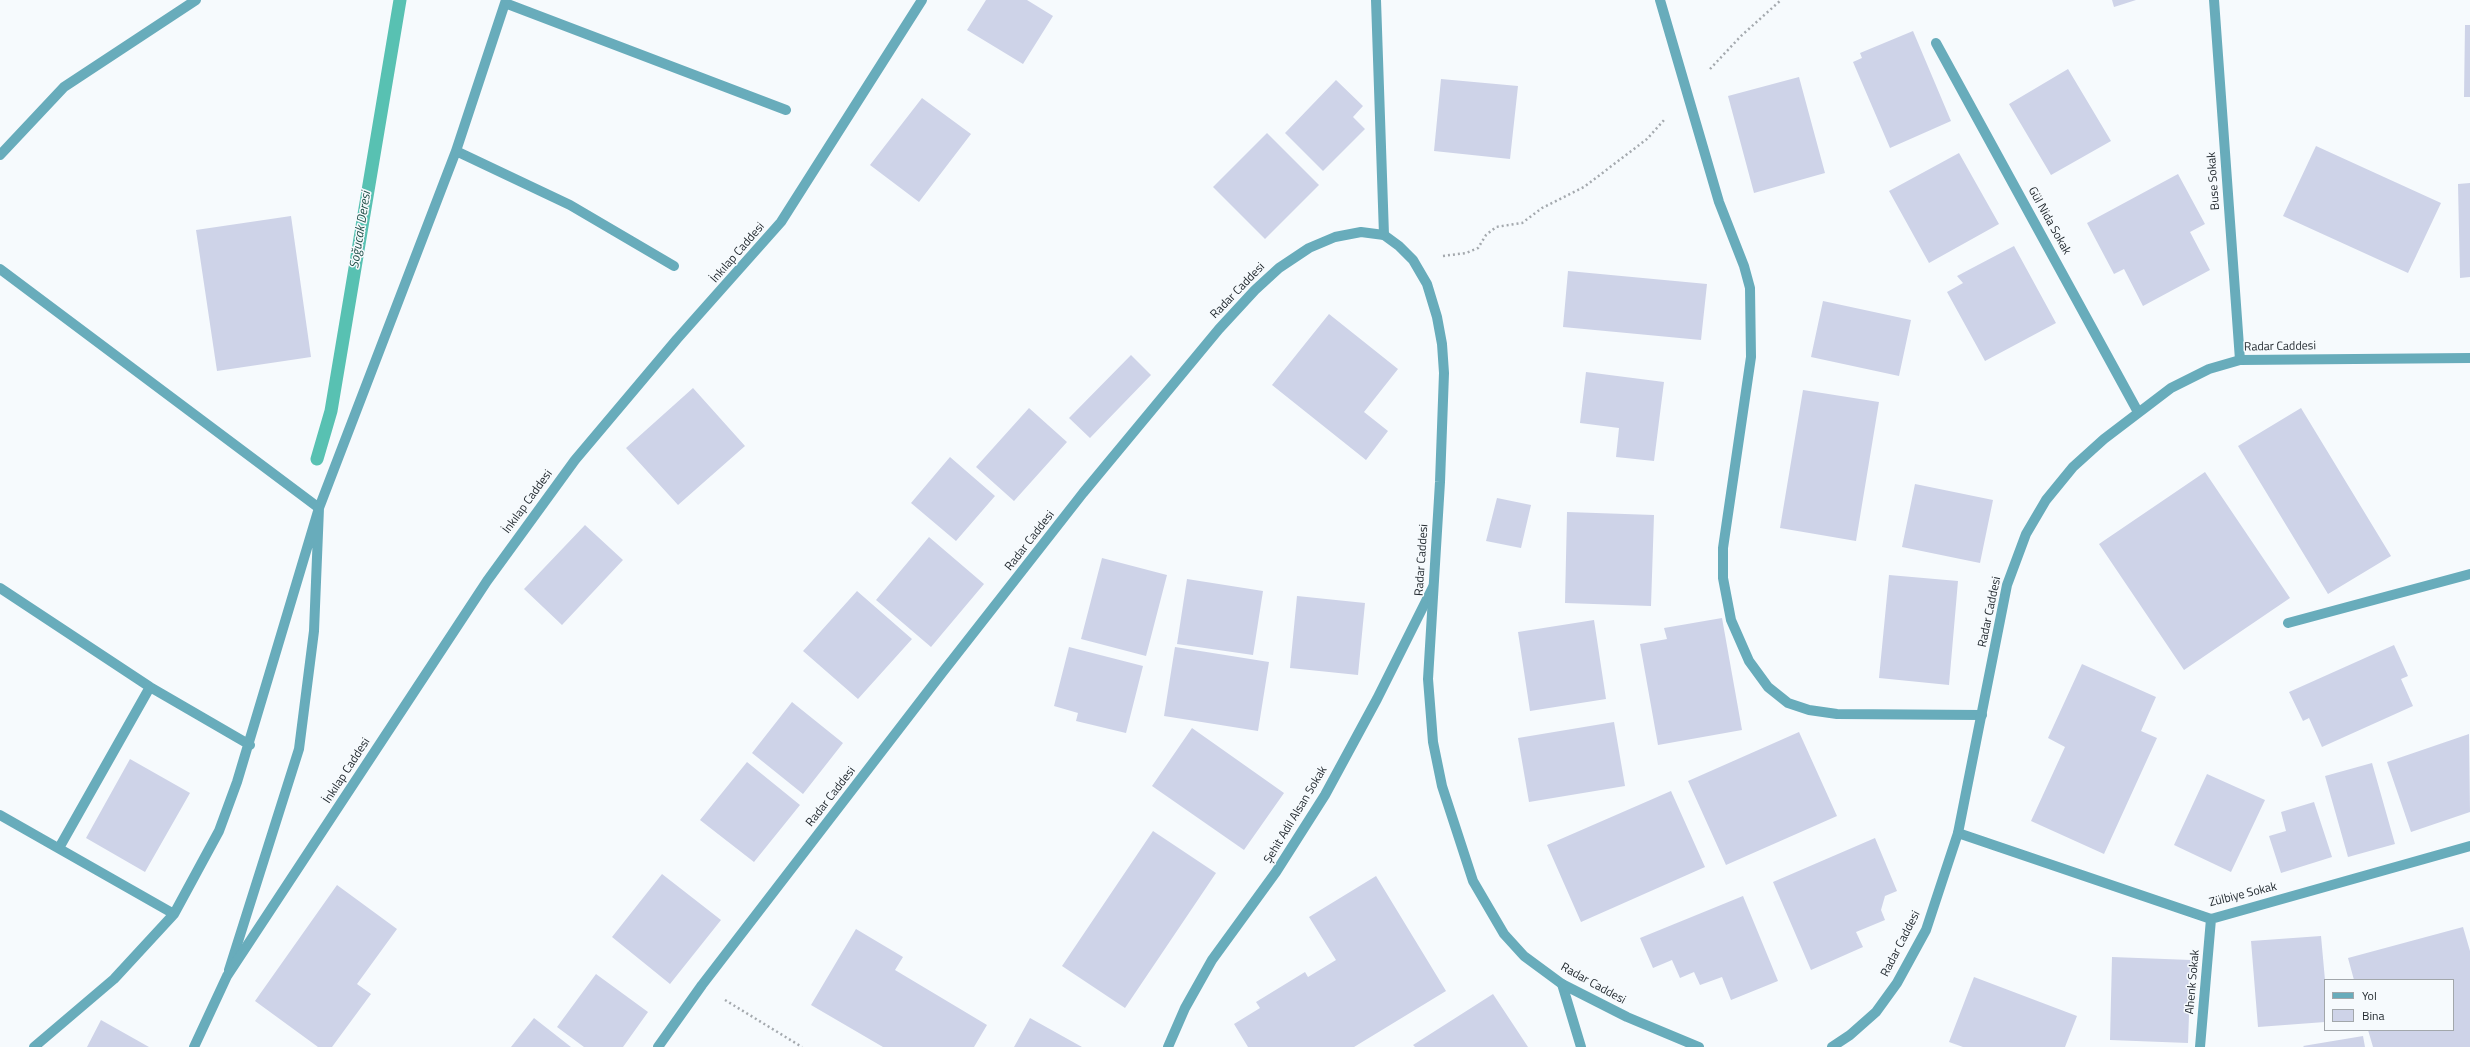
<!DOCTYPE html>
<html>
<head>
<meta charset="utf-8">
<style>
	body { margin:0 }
	#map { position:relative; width:2470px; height:1047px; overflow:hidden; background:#f6fafd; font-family:"Titillium Web",sans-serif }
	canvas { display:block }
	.legend { position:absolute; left:2324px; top:979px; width:130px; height:52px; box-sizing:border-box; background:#f6fafd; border:1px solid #a2a7ab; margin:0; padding:5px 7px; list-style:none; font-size:12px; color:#242b31 }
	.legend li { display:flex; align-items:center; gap:8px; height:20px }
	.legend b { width:20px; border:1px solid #a2a7ab }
</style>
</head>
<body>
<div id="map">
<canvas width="2470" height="1047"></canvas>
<ul class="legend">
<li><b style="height:5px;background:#68acbb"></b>Yol</li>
<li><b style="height:11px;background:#ced3e8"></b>Bina</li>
</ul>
</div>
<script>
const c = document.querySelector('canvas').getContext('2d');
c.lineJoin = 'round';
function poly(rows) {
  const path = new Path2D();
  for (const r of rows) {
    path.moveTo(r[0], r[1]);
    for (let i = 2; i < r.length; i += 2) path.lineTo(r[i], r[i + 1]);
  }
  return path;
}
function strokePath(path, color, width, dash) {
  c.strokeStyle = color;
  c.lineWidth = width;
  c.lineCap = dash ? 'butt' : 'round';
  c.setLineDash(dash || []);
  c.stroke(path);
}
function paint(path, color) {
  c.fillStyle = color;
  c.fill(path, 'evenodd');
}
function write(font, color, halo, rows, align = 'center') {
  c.font = font + ' "Titillium Web",sans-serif';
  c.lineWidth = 3;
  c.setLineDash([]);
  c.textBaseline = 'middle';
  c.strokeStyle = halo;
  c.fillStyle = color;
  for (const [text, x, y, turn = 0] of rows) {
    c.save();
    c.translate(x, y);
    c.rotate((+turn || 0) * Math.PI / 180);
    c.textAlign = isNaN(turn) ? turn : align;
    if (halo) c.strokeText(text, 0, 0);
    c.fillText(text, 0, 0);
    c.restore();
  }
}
strokePath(poly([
	[317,459,331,411,400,0]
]), '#58c1b2', 13);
paint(poly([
	[986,0,1027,0,1053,16,1023,64,967,30],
	[2112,0,2136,0,2114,7],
	[2465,25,2470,25,2470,97,2464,97],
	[1913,31,1951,121,1890,148,1853,62,1862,58,1860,53],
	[2068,69,2111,141,2051,175,2009,104],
	[1799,77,1825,173,1754,193,1728,96],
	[1441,79,1518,86,1510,159,1434,151],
	[1336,80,1363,106,1353,117,1365,129,1323,171,1285,133],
	[922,98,971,134,919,202,870,165],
	[1267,133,1319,185,1265,239,1213,187],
	[2316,146,2441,203,2408,273,2283,216],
	[1959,153,1999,224,1929,263,1889,191],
	[2178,174,2205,224,2190,232,2210,270,2143,306,2124,269,2114,274,2087,223],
	[2470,183,2470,277,2460,278,2458,184],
	[291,216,311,357,217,371,196,230],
	[2014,246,2056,323,1985,361,1947,292,1963,283,1957,276],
	[1568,271,1707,284,1701,340,1563,327],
	[1823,301,1911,320,1899,376,1811,357],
	[1329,314,1398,369,1364,412,1388,431,1366,460,1272,385],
	[1131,355,1151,375,1090,438,1069,418],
	[1586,372,1664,382,1654,461,1616,457,1619,428,1580,423],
	[693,388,745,446,678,505,626,448],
	[1803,390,1879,402,1856,541,1780,528],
	[1029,408,1067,442,1014,501,976,467],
	[2301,408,2391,556,2328,594,2238,446],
	[950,457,995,496,956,541,911,503],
	[2205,472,2290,598,2184,670,2099,544],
	[1915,484,1993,500,1980,563,1902,547],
	[1497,498,1531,505,1521,548,1486,541],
	[1567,512,1654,515,1651,606,1565,603],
	[585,525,623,560,562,625,524,589],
	[929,537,984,584,931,647,876,600],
	[1102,558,1167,575,1146,656,1081,639],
	[1889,575,1958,581,1949,685,1879,678],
	[1187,579,1263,591,1253,655,1177,644],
	[857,591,912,639,858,699,803,651],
	[1297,596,1365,603,1358,675,1290,668],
	[1722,618,1742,730,1658,745,1640,644,1667,639,1664,628],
	[1594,620,1606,699,1530,711,1518,632],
	[2394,645,2408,676,2401,679,2413,706,2322,747,2309,718,2303,721,2289,692],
	[1069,647,1143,666,1126,733,1076,721,1078,713,1054,706],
	[1175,647,1269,662,1258,731,1164,716],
	[2082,664,2156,697,2141,731,2157,738,2104,854,2031,821,2065,747,2048,738],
	[792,702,843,743,803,794,752,753],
	[1614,722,1625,786,1529,802,1518,738],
	[1192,728,1284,793,1244,850,1152,786],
	[1799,732,1837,816,1726,865,1688,781],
	[2469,734,2470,812,2411,832,2387,762],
	[130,759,190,793,145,872,86,838],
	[747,762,800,805,754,862,700,820],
	[2372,763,2395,844,2348,857,2325,776],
	[2207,774,2265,800,2231,872,2174,845],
	[1671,791,1705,867,1581,922,1547,845],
	[2314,802,2332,857,2281,873,2269,836,2286,831,2281,812],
	[1153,831,1216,873,1125,1008,1062,966],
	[1875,838,1897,891,1885,896,1881,910,1885,920,1856,932,1863,947,1811,970,1773,882],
	[662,874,721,920,670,984,612,937],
	[1376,876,1446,991,1354,1047,1248,1047,1234,1024,1260,1008,1256,1002,1305,972,1308,977,1336,960,1309,917],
	[337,885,397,929,357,984,371,994,332,1047,318,1047,255,1001],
	[1743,896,1778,981,1731,1000,1722,977,1700,985,1694,972,1680,978,1672,960,1653,968,1640,938],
	[2463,927,2470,951,2470,1047,2373,1047,2368,1030,2453,1030,2453,980,2354,980,2348,958],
	[856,929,903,957,895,970,987,1025,974,1047,883,1047,811,1005],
	[2321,936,2325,980,2325,1022,2258,1027,2251,941],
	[2112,957,2191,960,2188,1043,2110,1040],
	[596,974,648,1012,623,1047,584,1047,557,1027],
	[1974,977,2077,1016,2065,1047,1963,1047,1949,1042],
	[1493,994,1528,1047,1415,1047,1413,1045],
	[534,1018,571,1047,511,1047],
	[1030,1018,1082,1047,1014,1047],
	[101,1020,149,1047,87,1047],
	[2363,1036,2365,1047,2304,1047,2303,1046]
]), '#ced3e8');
strokePath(poly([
	[1710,69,1741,36,1781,0],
	[1443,256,1466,253,1478,248,1486,235,1496,227,1522,223,1542,208,1584,187,1647,139,1665,119],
	[725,1000,802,1047]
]), '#a4a9ae', 2.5, [2, 3]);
strokePath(poly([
	[2288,623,2470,574]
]), '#68acbb', 10);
strokePath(poly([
	[1376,0,1384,235],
	[1660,0,1719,202,1744,266,1750,288,1751,357,1723,548,1723,578,1731,620,1749,661,1768,687,1788,703,1809,710,1837,714,1982,715],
	[2214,0,2240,360],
	[505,3,786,110],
	[1936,43,2138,412],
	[456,151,570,205,674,266],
	[0,155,64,87,196,0],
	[0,269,319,508,237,782,219,831,174,914],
	[0,588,150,687,250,745],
	[0,815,174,914,114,979,34,1047],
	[1958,833,2211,919,2470,846],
	[59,848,150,687],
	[229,970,299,749,314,631,319,508,456,151,506,0],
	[1562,984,1581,1047],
	[1168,1047,1185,1008,1212,960,1276,872,1325,795,1377,699,1433,587],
	[2200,1047,2211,919]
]), '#68acbb', 10);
strokePath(poly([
	[194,1047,227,976,487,581,575,460,677,339,781,222,922,0],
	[658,1047,702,985,942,673,1083,493,1219,329,1255,290,1279,268,1309,248,1335,237,1361,232,1384,235,1399,246,1413,260,1427,284,1437,317,1442,344,1444,373,1440,482,1428,679,1433,742,1442,786,1473,881,1504,934,1524,956,1562,984,1627,1017,1699,1047],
	[1832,1047,1850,1035,1876,1012,1897,983,1926,930,1958,833,2007,585,2026,534,2046,500,2073,467,2104,439,2171,388,2209,369,2240,360,2470,358]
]), '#68acbb', 10);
write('12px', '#242b31', '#f6fafd', [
	["Buse Sokak",2214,181,-94],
	["Gül Nida Sokak",2049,221,61],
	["İnkılap Caddesi",738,253,-49],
	["Radar Caddesi",1238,291,-46],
	["Radar Caddesi",2280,347,-1],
	["İnkılap Caddesi",528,502,-54],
	["Radar Caddesi",1030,541,-52],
	["Radar Caddesi",1422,560,-86],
	["Radar Caddesi",1990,612,-78],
	["İnkılap Caddesi",347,771,-57],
	["Radar Caddesi",831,797,-52],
	["Şehit Adil Alsan Sokak",1296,815,-59],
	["Zülbiye Sokak",2243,895,-14],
	["Radar Caddesi",1901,944,-63],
	["Ahenk Sokak",2193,982,-85],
	["Radar Caddesi",1593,984,29]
]);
write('italic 13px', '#225049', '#f6fafd', [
	["Soğucak Deresi",361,230,-81]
]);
</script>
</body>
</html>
